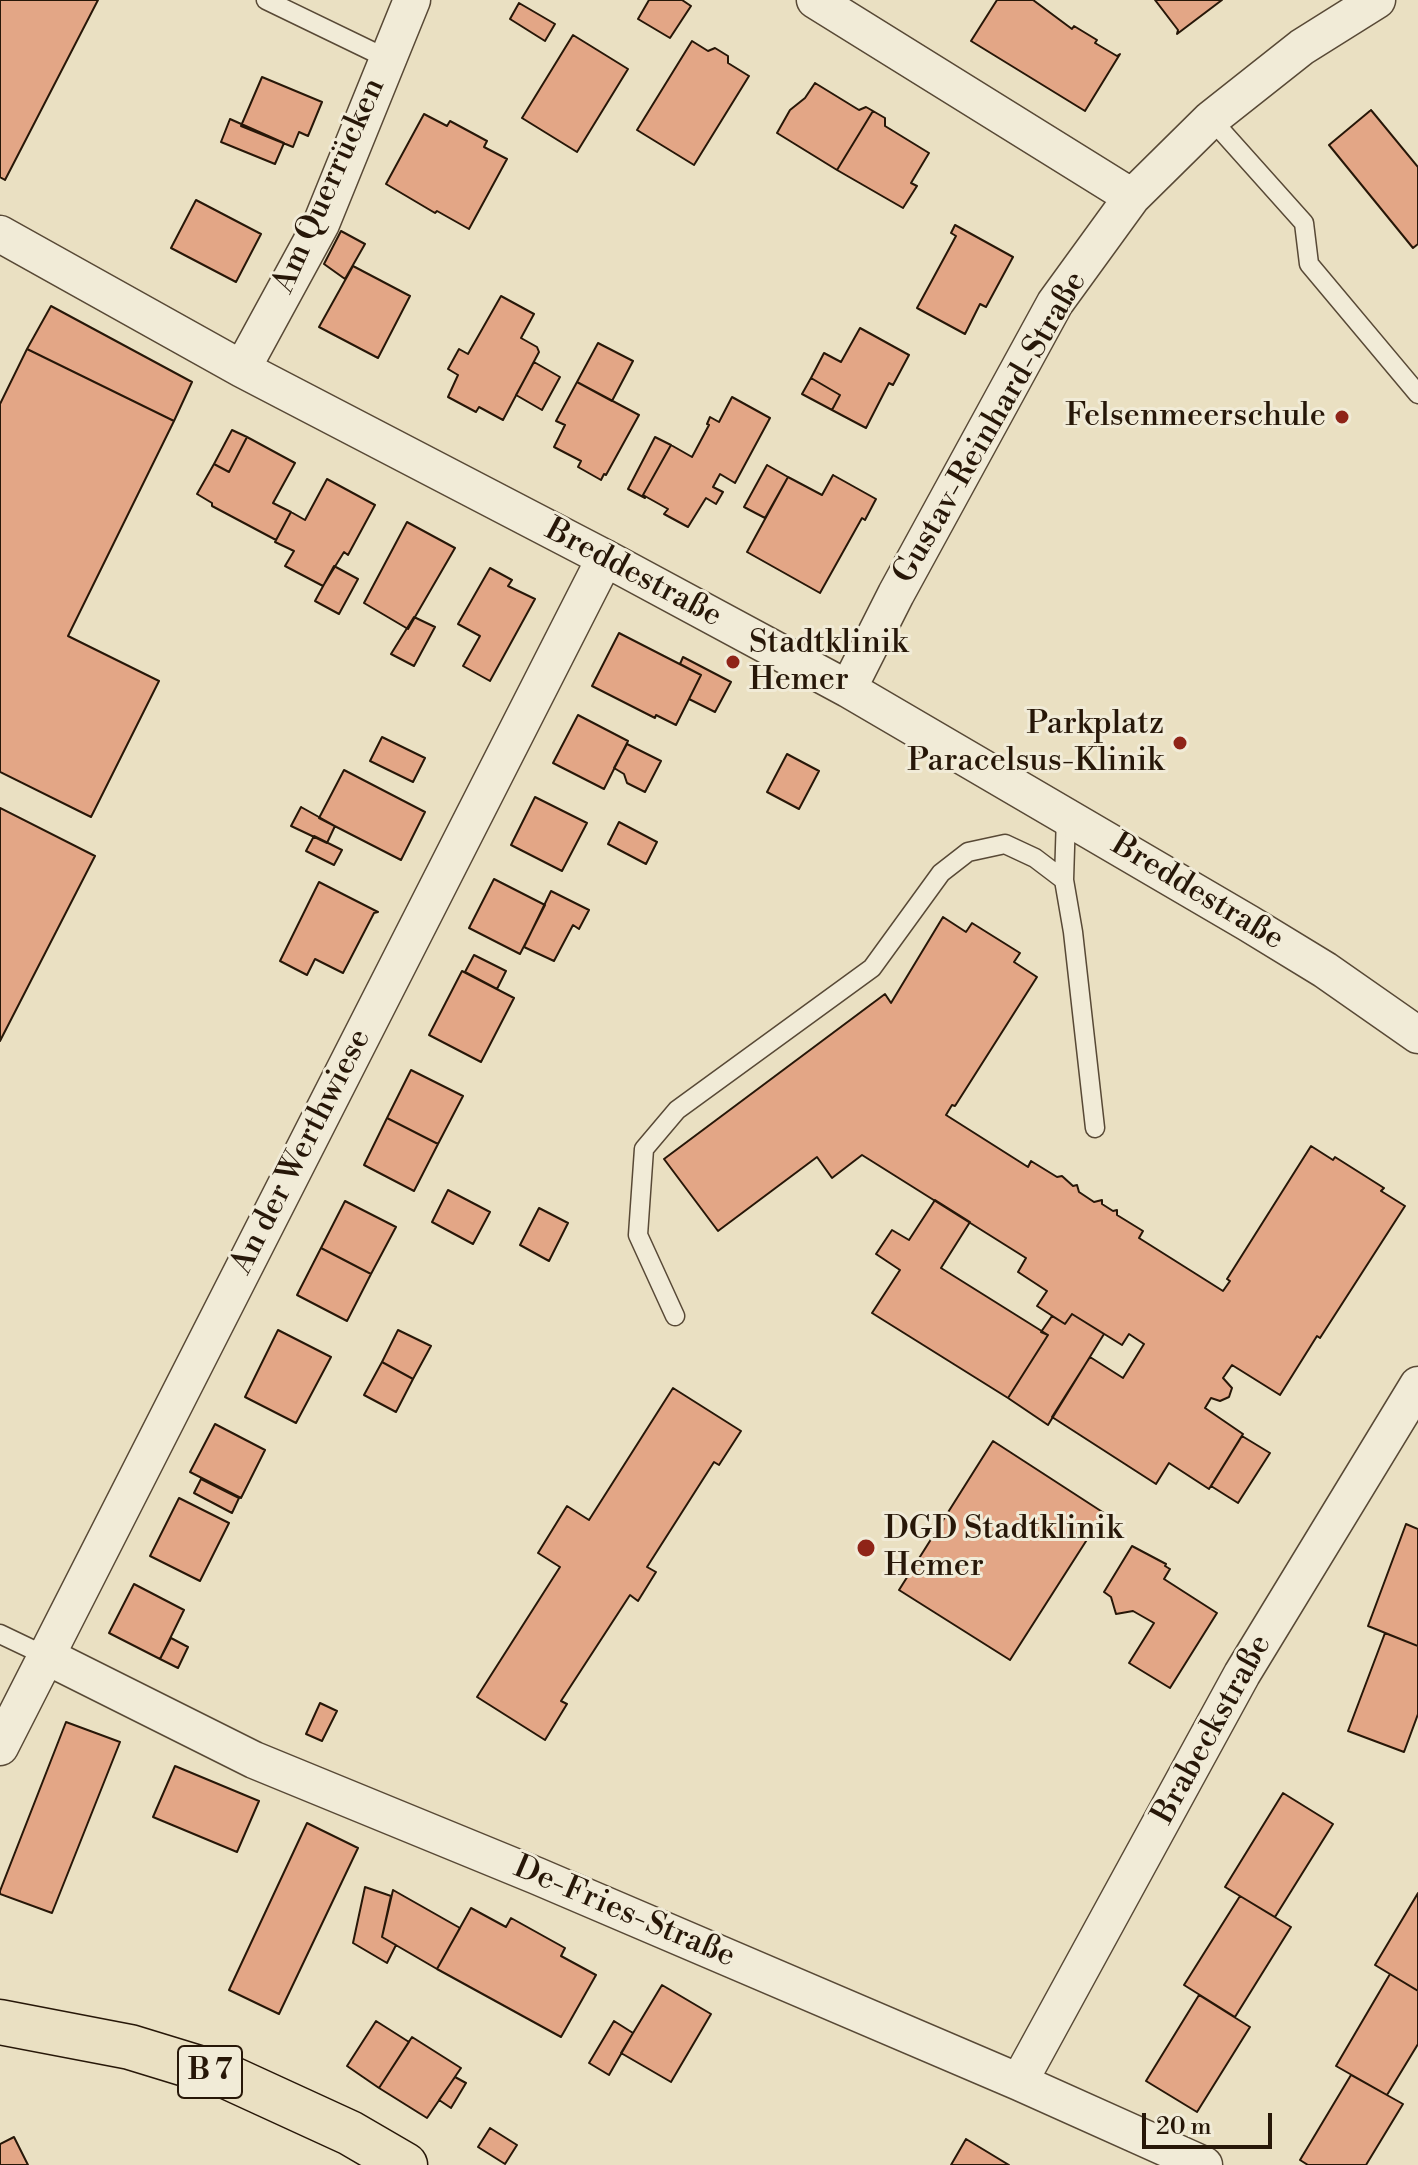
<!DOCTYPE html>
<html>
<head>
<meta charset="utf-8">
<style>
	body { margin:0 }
	#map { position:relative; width:1418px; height:2165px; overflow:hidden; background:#eae0c2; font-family:"Libre Bodoni",serif }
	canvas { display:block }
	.scale { position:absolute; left:1142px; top:2113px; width:130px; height:36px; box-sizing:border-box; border:4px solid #271708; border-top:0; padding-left:10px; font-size:24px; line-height:28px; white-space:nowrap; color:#271708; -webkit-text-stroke:6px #f1ebd7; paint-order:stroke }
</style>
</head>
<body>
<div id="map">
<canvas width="1418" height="2165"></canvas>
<div class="scale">20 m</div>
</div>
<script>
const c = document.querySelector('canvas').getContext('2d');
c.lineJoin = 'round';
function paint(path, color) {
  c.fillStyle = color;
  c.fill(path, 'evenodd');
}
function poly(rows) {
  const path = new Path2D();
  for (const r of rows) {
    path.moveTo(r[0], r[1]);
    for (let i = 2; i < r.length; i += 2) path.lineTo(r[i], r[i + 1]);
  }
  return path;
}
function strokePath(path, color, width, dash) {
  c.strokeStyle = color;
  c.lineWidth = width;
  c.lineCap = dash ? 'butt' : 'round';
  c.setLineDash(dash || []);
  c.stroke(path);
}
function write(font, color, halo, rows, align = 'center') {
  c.font = font + ' "Libre Bodoni",serif';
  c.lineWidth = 6;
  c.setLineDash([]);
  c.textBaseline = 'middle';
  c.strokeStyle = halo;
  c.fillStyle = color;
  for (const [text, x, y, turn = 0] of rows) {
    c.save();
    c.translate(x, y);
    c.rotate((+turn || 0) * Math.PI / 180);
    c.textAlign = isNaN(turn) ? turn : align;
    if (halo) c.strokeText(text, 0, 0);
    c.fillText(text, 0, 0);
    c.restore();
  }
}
const building = poly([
	[0,0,98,0,5,180,0,177,0,0],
	[649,0,682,0,691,6,670,38,638,19,649,0],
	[997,0,1033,0,1072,29,1074,26,1097,40,1095,43,1117,56,1120,54,1085,111,971,41,997,0],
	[1155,0,1222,0,1177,34,1178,30,1155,0],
	[519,3,555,24,545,41,510,19,519,3],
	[573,35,628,69,577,152,522,118,573,35],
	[692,41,708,51,715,48,728,56,728,63,749,76,694,165,637,130,692,41],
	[262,77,322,102,308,136,299,132,293,147,241,126,262,77],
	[815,83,859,110,866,107,873,111,837,170,777,133,790,110,805,98,815,83],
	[1371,110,1418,167,1418,244,1413,248,1329,145,1371,110],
	[873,111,885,118,885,126,929,153,911,183,917,186,903,208,837,170,873,111],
	[424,114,447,126,450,121,487,141,484,147,507,159,469,229,437,211,435,213,386,184,424,114],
	[230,119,284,143,275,164,221,142,230,119],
	[196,200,261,234,236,282,171,248,196,200],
	[955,225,1013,257,986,307,980,304,965,334,917,308,956,236,951,233,955,225],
	[341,231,365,244,345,279,324,264,341,231],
	[353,266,410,296,378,358,319,327,353,266],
	[501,296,534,314,521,338,537,347,539,352,503,420,479,407,476,412,448,397,458,375,448,369,459,349,468,354,501,296],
	[51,306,192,382,174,421,27,349,51,306],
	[860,328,909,355,893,385,889,383,866,428,832,410,840,395,811,378,824,353,841,362,860,328],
	[598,343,633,361,612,401,577,382,598,343],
	[27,349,174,421,68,636,159,681,91,817,0,772,0,404,27,349],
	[534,362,560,377,542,410,516,395,534,362],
	[811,378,840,395,832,410,802,394,811,378],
	[577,382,639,415,606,475,604,474,601,480,578,467,581,461,554,447,565,425,556,421,577,382],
	[732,397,770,418,735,483,720,474,713,487,723,492,716,504,706,498,688,527,664,514,668,509,643,495,671,445,692,457,709,425,707,424,710,417,719,422,732,397],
	[232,430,247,437,229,472,214,464,232,430],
	[247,437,295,463,273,503,291,512,276,540,212,506,212,503,197,494,214,464,229,472,247,437],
	[655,437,671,445,643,495,645,498,628,489,655,437],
	[767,465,788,477,765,518,744,507,767,465],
	[833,475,876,499,865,520,862,518,820,593,747,552,788,477,822,495,833,475],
	[327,479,375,505,348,555,344,552,323,586,285,566,294,551,275,542,291,512,305,520,327,479],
	[407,522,455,548,408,629,364,603,407,522],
	[334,566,358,579,339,614,315,601,334,566],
	[490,568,512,580,508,586,535,599,490,681,463,666,480,636,458,624,490,568],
	[414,617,435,627,414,666,391,654,414,617],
	[619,633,701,675,676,725,656,715,655,718,592,686,619,633],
	[683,657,731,682,715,712,689,699,701,675,680,664,683,657],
	[578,715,628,741,604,789,553,763,578,715],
	[382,737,425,758,413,782,370,761,382,737],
	[627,744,661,761,645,792,627,783,624,774,614,768,627,744],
	[787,754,819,771,799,809,767,792,787,754],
	[344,770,425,812,401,860,319,818,344,770],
	[535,797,587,823,562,871,511,845,535,797],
	[301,807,335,826,327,843,291,826,301,807],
	[0,808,95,856,0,1041,0,808],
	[619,822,657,842,646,864,608,844,619,822],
	[314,836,342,850,334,865,306,851,314,836],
	[494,879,545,905,520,954,469,928,494,879],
	[319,882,378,912,374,913,343,973,315,959,307,975,280,961,319,882],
	[551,891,589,910,579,929,573,925,554,961,524,947,551,891],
	[943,917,966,932,972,923,1020,953,1014,962,1037,977,955,1106,952,1105,946,1115,1028,1167,1031,1161,1057,1177,1062,1176,1073,1186,1077,1185,1079,1192,1094,1202,1102,1200,1102,1204,1113,1211,1117,1210,1117,1215,1143,1231,1139,1238,1223,1291,1230,1281,1227,1279,1311,1146,1333,1160,1335,1157,1384,1188,1381,1191,1405,1206,1320,1338,1317,1336,1280,1395,1232,1365,1223,1378,1232,1388,1229,1397,1220,1401,1211,1398,1205,1408,1243,1434,1209,1489,1169,1463,1156,1484,1052,1417,1090,1357,1123,1378,1144,1344,1129,1334,1122,1345,1072,1314,1065,1324,1037,1306,1047,1291,1018,1272,1026,1258,862,1155,832,1178,817,1157,718,1231,664,1159,885,994,891,1003,943,917],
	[474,955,506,971,497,989,465,972,474,955],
	[462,971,514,998,481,1062,429,1035,462,971],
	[411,1070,463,1096,438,1144,387,1118,411,1070],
	[387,1118,438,1144,414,1191,364,1165,387,1118],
	[448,1190,490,1212,473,1244,432,1222,448,1190],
	[935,1200,970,1222,941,1268,1048,1335,1008,1398,872,1313,900,1270,876,1254,892,1230,909,1240,935,1200],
	[345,1201,396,1227,371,1274,321,1248,345,1201],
	[539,1208,568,1223,549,1261,520,1245,539,1208],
	[321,1248,371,1274,347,1321,297,1295,321,1248],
	[1072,1314,1104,1334,1048,1425,1008,1398,1048,1335,1041,1332,1052,1316,1065,1324,1072,1314],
	[278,1330,331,1357,296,1423,245,1397,278,1330],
	[398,1330,431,1346,413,1379,382,1362,398,1330],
	[382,1362,413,1379,396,1412,364,1395,382,1362],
	[673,1388,741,1431,719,1465,714,1462,647,1567,656,1572,638,1601,630,1595,561,1701,567,1704,545,1740,477,1697,560,1567,538,1553,567,1506,589,1520,673,1388],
	[215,1424,265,1450,241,1498,190,1472,215,1424],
	[1242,1436,1270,1453,1238,1503,1211,1486,1242,1436],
	[993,1441,1104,1513,1010,1660,899,1590,993,1441],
	[201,1479,239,1498,232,1513,194,1493,201,1479],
	[179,1498,229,1523,200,1581,150,1556,179,1498],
	[1406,1524,1418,1529,1418,1646,1368,1626,1406,1524],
	[1132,1546,1166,1564,1165,1566,1170,1569,1164,1579,1217,1613,1170,1688,1129,1663,1154,1623,1133,1611,1116,1614,1111,1597,1104,1592,1132,1546],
	[134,1584,184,1610,160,1659,109,1633,134,1584],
	[1385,1633,1418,1646,1418,1714,1404,1752,1348,1731,1385,1633],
	[171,1638,188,1647,178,1668,160,1659,171,1638],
	[320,1703,337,1711,322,1741,306,1734,320,1703],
	[66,1722,120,1742,52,1913,0,1894,0,1891,66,1722],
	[175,1766,259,1801,237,1852,153,1817,175,1766],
	[1283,1793,1333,1824,1275,1917,1225,1887,1283,1793],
	[307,1823,358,1848,279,2014,229,1990,307,1823],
	[365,1887,391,1896,382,1937,396,1945,387,1963,353,1943,365,1887],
	[393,1890,460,1928,437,1969,382,1937,393,1890],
	[1418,1893,1418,1991,1375,1965,1418,1893],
	[1240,1896,1291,1927,1235,2017,1184,1985,1240,1896],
	[471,1908,506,1927,511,1918,565,1948,561,1956,596,1975,561,2037,437,1969,471,1908],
	[1390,1974,1418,1991,1418,2044,1387,2095,1336,2066,1390,1974],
	[662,1985,711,2014,671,2082,621,2053,662,1985],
	[1199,1995,1250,2027,1197,2112,1146,2081,1199,1995],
	[376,2021,409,2042,379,2088,347,2066,376,2021],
	[614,2021,633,2033,609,2075,589,2063,614,2021],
	[412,2037,461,2068,427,2118,379,2088,412,2037],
	[1351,2075,1403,2104,1366,2165,1308,2165,1300,2160,1351,2075],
	[455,2077,466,2083,451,2108,439,2100,455,2077],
	[490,2128,517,2145,505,2164,478,2147,490,2128],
	[14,2137,28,2165,0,2165,0,2144,14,2137],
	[966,2139,1009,2165,951,2165,966,2139]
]);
paint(building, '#e3a686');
strokePath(building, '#271708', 2);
const lane = poly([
	[266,0,388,59],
	[1211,119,1304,223,1309,264,1418,394],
	[1064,880,1066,816],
	[675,1316,638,1235,644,1149,677,1110,872,968,941,873,968,852,1005,844,1035,858,1064,880,1073,932,1095,1128],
	[0,1634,46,1656]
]);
const street = poly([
	[815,0,1132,197],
	[0,234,242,369,605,558,848,689,1248,923,1325,970,1418,1035],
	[242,369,321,224,412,0],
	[848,689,896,594,1055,303,1132,197,1211,119,1302,47,1377,0],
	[46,1656,254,1760,537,1876,1019,2082,1204,2165],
	[0,1747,605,558],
	[1019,2082,1242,1674,1418,1385]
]);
const primary = poly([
	[0,2022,130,2047,228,2077,350,2133,405,2165]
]);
strokePath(lane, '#584936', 21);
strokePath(street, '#584936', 39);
strokePath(primary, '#271708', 47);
strokePath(lane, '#f1ebd7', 18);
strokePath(street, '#f1ebd7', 36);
strokePath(primary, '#eae0c2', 44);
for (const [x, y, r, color] of [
	[1342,417,8,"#8f2418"],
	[733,662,8,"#8f2418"],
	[1180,743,8,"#8f2418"],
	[866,1548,10,"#8f2418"]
]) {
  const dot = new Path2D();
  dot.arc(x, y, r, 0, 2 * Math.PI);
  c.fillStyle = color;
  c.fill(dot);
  strokePath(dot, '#f1ebd7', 3);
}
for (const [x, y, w] of [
	[210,2072,64]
]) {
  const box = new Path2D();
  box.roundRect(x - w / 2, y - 26, w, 52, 6);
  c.fillStyle = '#f1ebd7';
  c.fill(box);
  strokePath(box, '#271708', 2);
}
write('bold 30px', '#271708', null, [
	["B 7",210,2072]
]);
write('32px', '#271708', '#f1ebd7', [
	["Am Querrücken",330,186,-66],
	["Gustav-Reinhard-Straße",991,428,-60],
	["Breddestraße",633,574,28],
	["Breddestraße",1197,893,31],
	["An der Werthwiese",302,1152,-63],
	["Brabeckstraße",1213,1730,-61],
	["De-Fries-Straße",624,1913,23]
]);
write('32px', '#271708', '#f1ebd7', [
	["Felsenmeerschule",1326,417],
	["Stadtklinik",749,644,"left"],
	["Hemer",749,681,"left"],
	["Parkplatz",1164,725],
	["Paracelsus-Klinik",1164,762],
	["DGD Stadtklinik",884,1530,"left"],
	["Hemer",884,1567,"left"]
], 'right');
</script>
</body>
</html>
